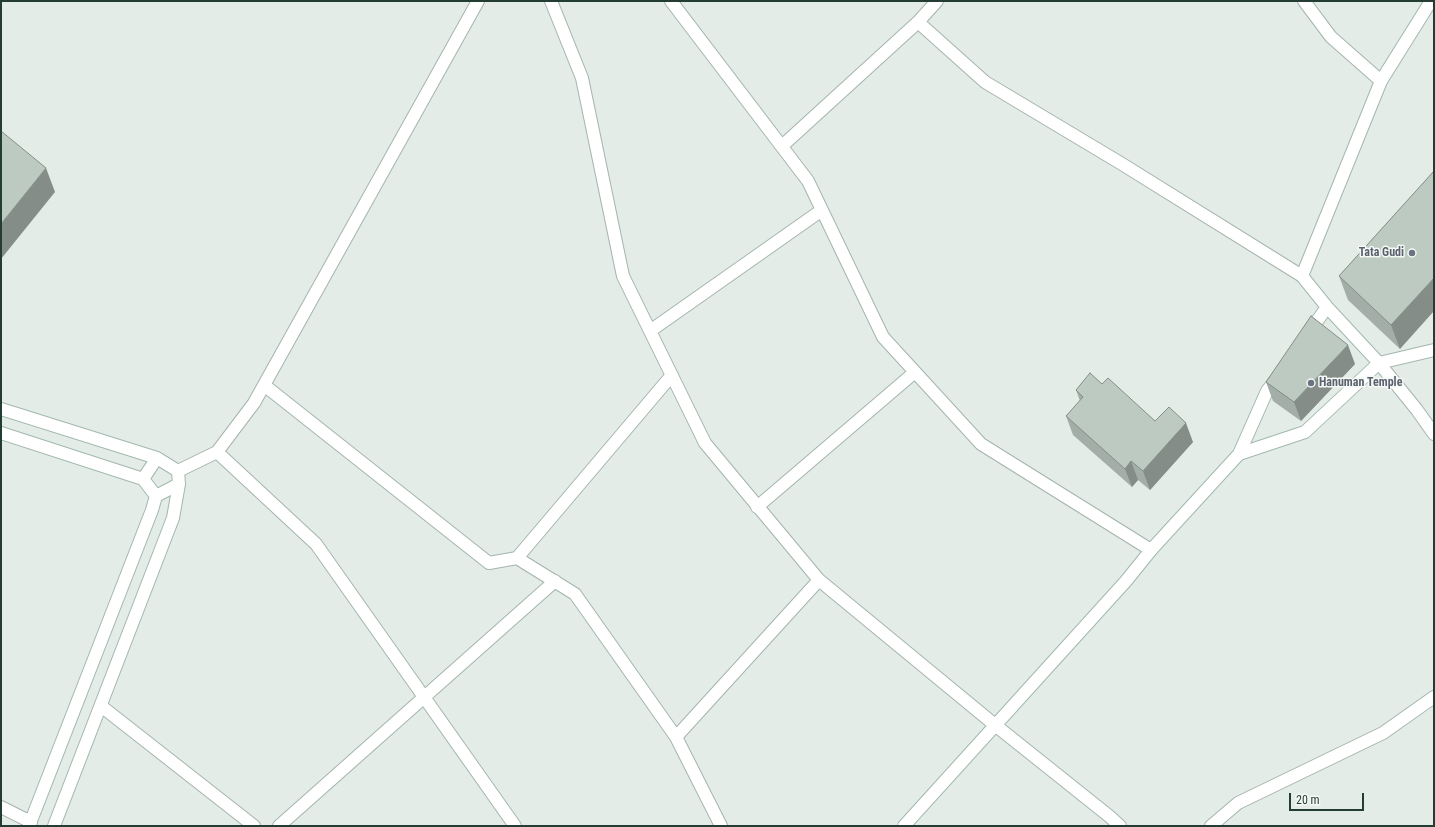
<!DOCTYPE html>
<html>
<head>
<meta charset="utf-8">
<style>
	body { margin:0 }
	#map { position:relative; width:1435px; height:827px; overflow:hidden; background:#e3ece7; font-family:"Roboto Condensed",sans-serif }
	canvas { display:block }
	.frame { position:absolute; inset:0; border:2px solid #243d32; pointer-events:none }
	.scale { position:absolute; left:1289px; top:793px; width:75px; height:18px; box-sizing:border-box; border:2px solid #243d32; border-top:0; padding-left:5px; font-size:12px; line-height:14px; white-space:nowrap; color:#243d32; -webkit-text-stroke:3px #f4f9f6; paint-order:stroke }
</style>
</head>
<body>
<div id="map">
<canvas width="1435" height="827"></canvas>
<div class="frame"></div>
<div class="scale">20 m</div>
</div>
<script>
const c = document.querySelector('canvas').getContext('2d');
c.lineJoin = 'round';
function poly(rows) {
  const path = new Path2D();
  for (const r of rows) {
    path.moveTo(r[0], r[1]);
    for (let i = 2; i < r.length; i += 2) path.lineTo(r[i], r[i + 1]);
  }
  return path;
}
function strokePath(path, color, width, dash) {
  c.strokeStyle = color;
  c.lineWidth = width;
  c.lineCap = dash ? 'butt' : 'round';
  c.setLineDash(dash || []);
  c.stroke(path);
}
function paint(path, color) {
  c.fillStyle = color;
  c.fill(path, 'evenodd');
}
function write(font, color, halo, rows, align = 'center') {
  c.font = font + ' "Roboto Condensed",sans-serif';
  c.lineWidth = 3;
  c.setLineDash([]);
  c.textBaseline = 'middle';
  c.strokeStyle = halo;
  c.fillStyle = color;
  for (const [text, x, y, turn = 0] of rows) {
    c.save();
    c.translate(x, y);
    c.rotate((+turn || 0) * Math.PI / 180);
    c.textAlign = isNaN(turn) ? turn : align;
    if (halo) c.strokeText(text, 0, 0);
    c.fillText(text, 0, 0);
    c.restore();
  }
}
const street = poly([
	[551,1,582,78,623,276,705,443,819,580,995,725,1109,816,1120,826],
	[671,1,808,181,883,337,981,444,1151,550],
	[1304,1,1331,37,1381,81],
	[918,22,985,82,1122,164,1302,276],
	[782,146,918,22,937,1],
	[650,331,822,210],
	[1379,363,1417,410,1434,434],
	[672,375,517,558,575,594,676,737,721,826],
	[264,385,489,563,517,558],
	[217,452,254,403,478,1],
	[178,471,217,452,316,544,515,826],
	[757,507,915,372],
	[101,706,254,826],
	[676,737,819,580],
	[1,807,31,822],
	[279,826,555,581],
	[1211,826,1238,803,1383,733,1434,697]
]);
const secondary = poly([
	[1308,334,1327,307],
	[1379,363,1434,350],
	[1,409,157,458],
	[1,433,143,479,156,496,179,484,178,471,157,458,143,479],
	[1239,454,1305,432,1379,363,1327,307,1302,276,1381,81,1431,1],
	[29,826,152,510,156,496],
	[54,826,173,518,179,484],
	[904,826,1126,581,1151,550,1239,454,1267,391,1278,377]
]);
strokePath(street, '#a6b4ad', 14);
strokePath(secondary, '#a2b8ad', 14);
strokePath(street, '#fff', 12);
strokePath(secondary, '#fff', 12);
paint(poly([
	[1434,171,1400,349,1348,300,1339,276],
	[1355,364,1301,421,1273,401,1266,382],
	[1102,384,1155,421,1193,442,1150,490,1138,480,1132,487,1073,435,1066,416,1080,401,1076,390]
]), '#a2aea7');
paint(poly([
	[46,168,55,192,1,259,1,224],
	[1434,278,1434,311,1400,349,1391,325],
	[1348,345,1355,364,1301,421,1294,402],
	[1186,423,1193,442,1150,490,1143,471],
	[1131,461,1138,480,1132,487,1125,469]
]), '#848d88');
const building = poly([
	[1,131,46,168,1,224,1,131],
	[1434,171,1434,278,1391,325,1339,276,1434,171],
	[1311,316,1348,345,1294,402,1266,382,1311,316],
	[1090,373,1102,384,1108,378,1155,421,1169,407,1186,423,1143,471,1131,461,1125,469,1066,416,1083,397,1076,390,1090,373]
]);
paint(building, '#bccac2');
strokePath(building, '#848d88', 1);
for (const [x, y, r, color] of [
	[1412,253,4,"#6b7280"],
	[1311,383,4,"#6b7280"]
]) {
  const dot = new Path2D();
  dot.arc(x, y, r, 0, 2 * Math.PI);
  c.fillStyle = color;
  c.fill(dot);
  strokePath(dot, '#f4f9f6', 1.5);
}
write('bold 12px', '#5b616d', '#f4f9f6', [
	["Tata Gudi",1404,253],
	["Hanuman Temple",1319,383,"left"]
], 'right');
</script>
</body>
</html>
